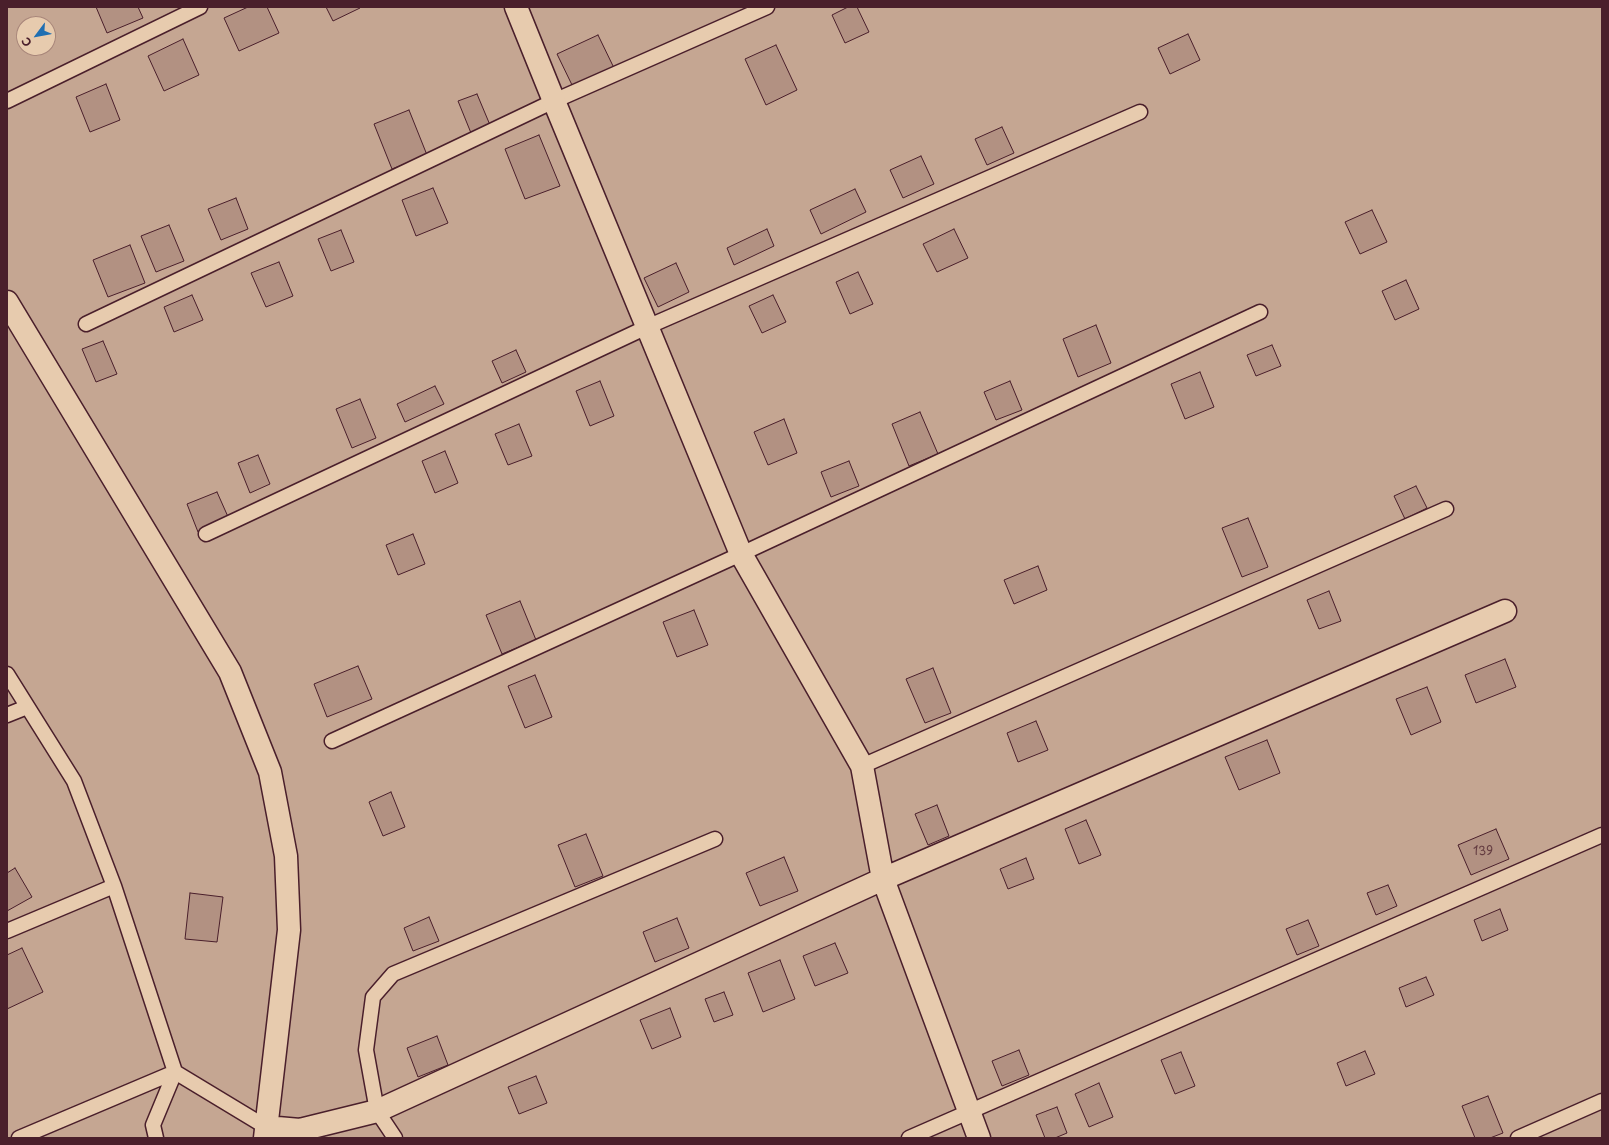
<!DOCTYPE html>
<html>
<head>
<meta charset="utf-8">
<style>
	body { margin:0 }
	#map { position:relative; width:1609px; height:1145px; overflow:hidden; background:#dec1a6; font-family:"Playpen Sans",sans-serif }
	canvas { display:block }
	.frame { position:absolute; inset:0; border:8px solid #4a1f2b; pointer-events:none }
	.north { position:absolute; left:16px; top:16px; width:40px; height:40px; box-sizing:border-box; background:#e7cbae; border:1px solid #a8867a; border-radius:50%; rotate:238deg; font-size:11px; font-weight:700; line-height:16px; text-align:center; color:#4a1f2b }
	.north::after { content:''; display:block; margin:auto; width:14px; height:18px; background:#1f6fb2; clip-path:polygon(50% 0,100% 100%,50% 72%,0 100%) }
</style>
</head>
<body>
<div id="map">
<canvas width="1609" height="1145"></canvas>
<div class="frame"></div>
<div class="north">С</div>
</div>
<script>
const c = document.querySelector('canvas').getContext('2d');
c.lineJoin = 'round';
function paint(path, color) {
  c.fillStyle = color;
  c.fill(path, 'evenodd');
}
function poly(rows) {
  const path = new Path2D();
  for (const r of rows) {
    path.moveTo(r[0], r[1]);
    for (let i = 2; i < r.length; i += 2) path.lineTo(r[i], r[i + 1]);
  }
  return path;
}
function strokePath(path, color, width, dash) {
  c.strokeStyle = color;
  c.lineWidth = width;
  c.lineCap = dash ? 'butt' : 'round';
  c.setLineDash(dash || []);
  c.stroke(path);
}
function write(font, color, halo, rows, align = 'center') {
  c.font = font + ' "Playpen Sans",sans-serif';
  c.lineWidth = 4;
  c.setLineDash([]);
  c.textBaseline = 'middle';
  c.strokeStyle = halo;
  c.fillStyle = color;
  for (const [text, x, y, turn = 0] of rows) {
    c.save();
    c.translate(x, y);
    c.rotate((+turn || 0) * Math.PI / 180);
    c.textAlign = isNaN(turn) ? turn : align;
    if (halo) c.strokeText(text, 0, 0);
    c.fillText(text, 0, 0);
    c.restore();
  }
}
paint(poly([
	[7,7,1602,7,1602,1138,7,1138],
	[24,24,48,24,48,48,24,48]
]), '#c5a692');
const building = poly([
	[96,7,138,7,143,18,107,33,96,7],
	[248,7,267,7,279,33,239,51,224,18,248,7],
	[326,7,359,7,360,8,333,21,326,7],
	[848,7,857,7,869,32,845,43,832,15,848,7],
	[1188,34,1200,60,1170,74,1158,48,1188,34],
	[598,35,614,68,573,87,557,54,598,35],
	[183,39,199,75,164,91,148,56,183,39],
	[776,45,797,90,766,105,745,59,776,45],
	[106,84,120,120,90,132,76,97,106,84],
	[477,94,490,125,471,133,458,101,477,94],
	[409,110,427,155,392,169,374,124,409,110],
	[1002,127,1014,153,987,165,975,139,1002,127],
	[539,135,560,186,525,199,505,149,539,135],
	[921,156,934,184,903,198,890,170,921,156],
	[433,188,448,223,416,236,402,200,433,188],
	[855,189,866,212,821,234,810,210,855,189],
	[236,198,248,229,221,240,208,209,236,198],
	[1372,210,1387,242,1360,254,1345,222,1372,210],
	[169,225,184,261,156,272,141,236,169,225],
	[767,229,774,246,734,265,727,248,767,229],
	[954,229,968,258,937,272,923,244,954,229],
	[341,230,354,262,331,271,318,239,341,230],
	[130,245,145,283,108,297,93,260,130,245],
	[279,262,293,296,266,307,251,273,279,262],
	[676,263,689,292,658,307,644,278,676,263],
	[858,272,873,304,850,314,836,282,858,272],
	[1406,280,1419,309,1395,320,1382,291,1406,280],
	[192,295,203,320,174,332,164,307,192,295],
	[773,295,786,322,762,333,749,306,773,295],
	[1096,325,1111,363,1078,377,1063,339,1096,325],
	[103,341,117,374,96,382,82,349,103,341],
	[1272,345,1281,366,1256,376,1247,355,1272,345],
	[516,350,526,372,502,383,492,361,516,350],
	[1200,372,1214,407,1185,419,1171,384,1200,372],
	[600,381,614,416,590,426,576,391,600,381],
	[1010,381,1022,410,996,420,984,392,1010,381],
	[435,386,444,404,405,422,397,404,435,386],
	[360,399,376,438,352,448,336,409,360,399],
	[920,412,938,454,909,466,892,424,920,412],
	[784,419,797,453,768,465,754,432,784,419],
	[519,424,532,456,508,465,495,434,519,424],
	[445,451,458,483,435,493,422,461,445,451],
	[258,455,270,484,250,493,238,463,258,455],
	[849,461,859,486,831,497,821,472,849,461],
	[1416,486,1427,508,1405,519,1394,496,1416,486],
	[217,492,229,519,198,532,187,504,217,492],
	[1248,518,1268,567,1242,577,1222,528,1248,518],
	[413,534,425,564,398,575,386,545,413,534],
	[1038,566,1047,590,1014,604,1004,580,1038,566],
	[1329,591,1341,621,1319,629,1307,600,1329,591],
	[520,601,536,640,502,654,486,615,520,601],
	[694,610,708,645,677,657,663,622,694,610],
	[1505,659,1516,687,1476,703,1465,675,1505,659],
	[358,666,372,699,327,717,314,684,358,666],
	[933,668,951,713,925,723,906,679,933,668],
	[535,675,552,717,525,728,508,686,535,675],
	[1427,687,1441,722,1411,735,1396,699,1427,687],
	[1036,721,1048,750,1018,762,1007,733,1036,721],
	[1267,740,1280,773,1239,790,1225,757,1267,740],
	[391,792,405,827,383,836,369,802,391,792],
	[937,805,949,836,928,845,915,814,937,805],
	[1086,820,1101,855,1079,864,1065,829,1086,820],
	[1496,829,1509,859,1471,875,1458,845,1496,829],
	[586,834,603,876,575,887,558,845,586,834],
	[784,857,798,891,760,906,746,873,784,857],
	[1026,858,1034,879,1008,889,1000,869,1026,858],
	[15,868,32,897,7,911,7,873,15,868],
	[1388,885,1397,906,1376,915,1367,893,1388,885],
	[190,893,223,897,217,942,185,939,190,893],
	[1500,909,1508,930,1482,941,1474,920,1500,909],
	[429,917,439,941,413,951,404,928,429,917],
	[677,918,689,948,655,962,643,932,677,918],
	[1308,920,1319,946,1297,955,1286,929,1308,920],
	[835,943,848,973,815,986,803,956,835,943],
	[22,948,43,992,7,1009,7,955,22,948],
	[780,960,795,999,763,1012,748,973,780,960],
	[1426,977,1434,995,1406,1007,1399,988,1426,977],
	[724,992,733,1015,714,1022,705,999,724,992],
	[670,1008,681,1037,652,1049,640,1020,670,1008],
	[437,1036,448,1065,418,1077,407,1048,437,1036],
	[1019,1050,1029,1075,1002,1086,992,1061,1019,1050],
	[1365,1051,1375,1074,1346,1086,1337,1063,1365,1051],
	[1181,1052,1195,1086,1175,1094,1161,1060,1181,1052],
	[536,1076,547,1103,519,1114,508,1087,536,1076],
	[1099,1083,1113,1117,1089,1127,1075,1094,1099,1083],
	[1488,1096,1503,1133,1490,1138,1475,1138,1462,1106,1488,1096],
	[1057,1107,1067,1133,1055,1138,1045,1138,1036,1115,1057,1107]
]);
paint(building, '#b29182');
strokePath(building, '#4a1f2b', 1);
const service = poly([
	[7,101,200,7],
	[86,324,554,101,767,7],
	[206,534,647,327,1140,112],
	[7,674,74,781,114,886,175,1072,153,1125,156,1138],
	[7,715,27,707],
	[332,741,741,554,1260,312],
	[862,766,1446,509],
	[7,931,114,886],
	[19,1138,175,1072,266,1127],
	[395,1138,377,1111,366,1050,373,997,393,974,715,839],
	[909,1138,1602,835],
	[1518,1138,1602,1101]
]);
const minor = poly([
	[516,7,554,101,741,554,862,766,883,879,979,1138],
	[7,302,230,672,270,772,286,856,289,930,265,1138],
	[266,1127,300,1130,377,1111,883,879,1505,611]
]);
strokePath(service, '#4a1f2b', 17);
strokePath(minor, '#4a1f2b', 25);
strokePath(service, '#e7cbae', 14);
strokePath(minor, '#e7cbae', 22);
write('12px', '#643c41', null, [
	["139",1483,852]
]);
</script>
</body>
</html>
